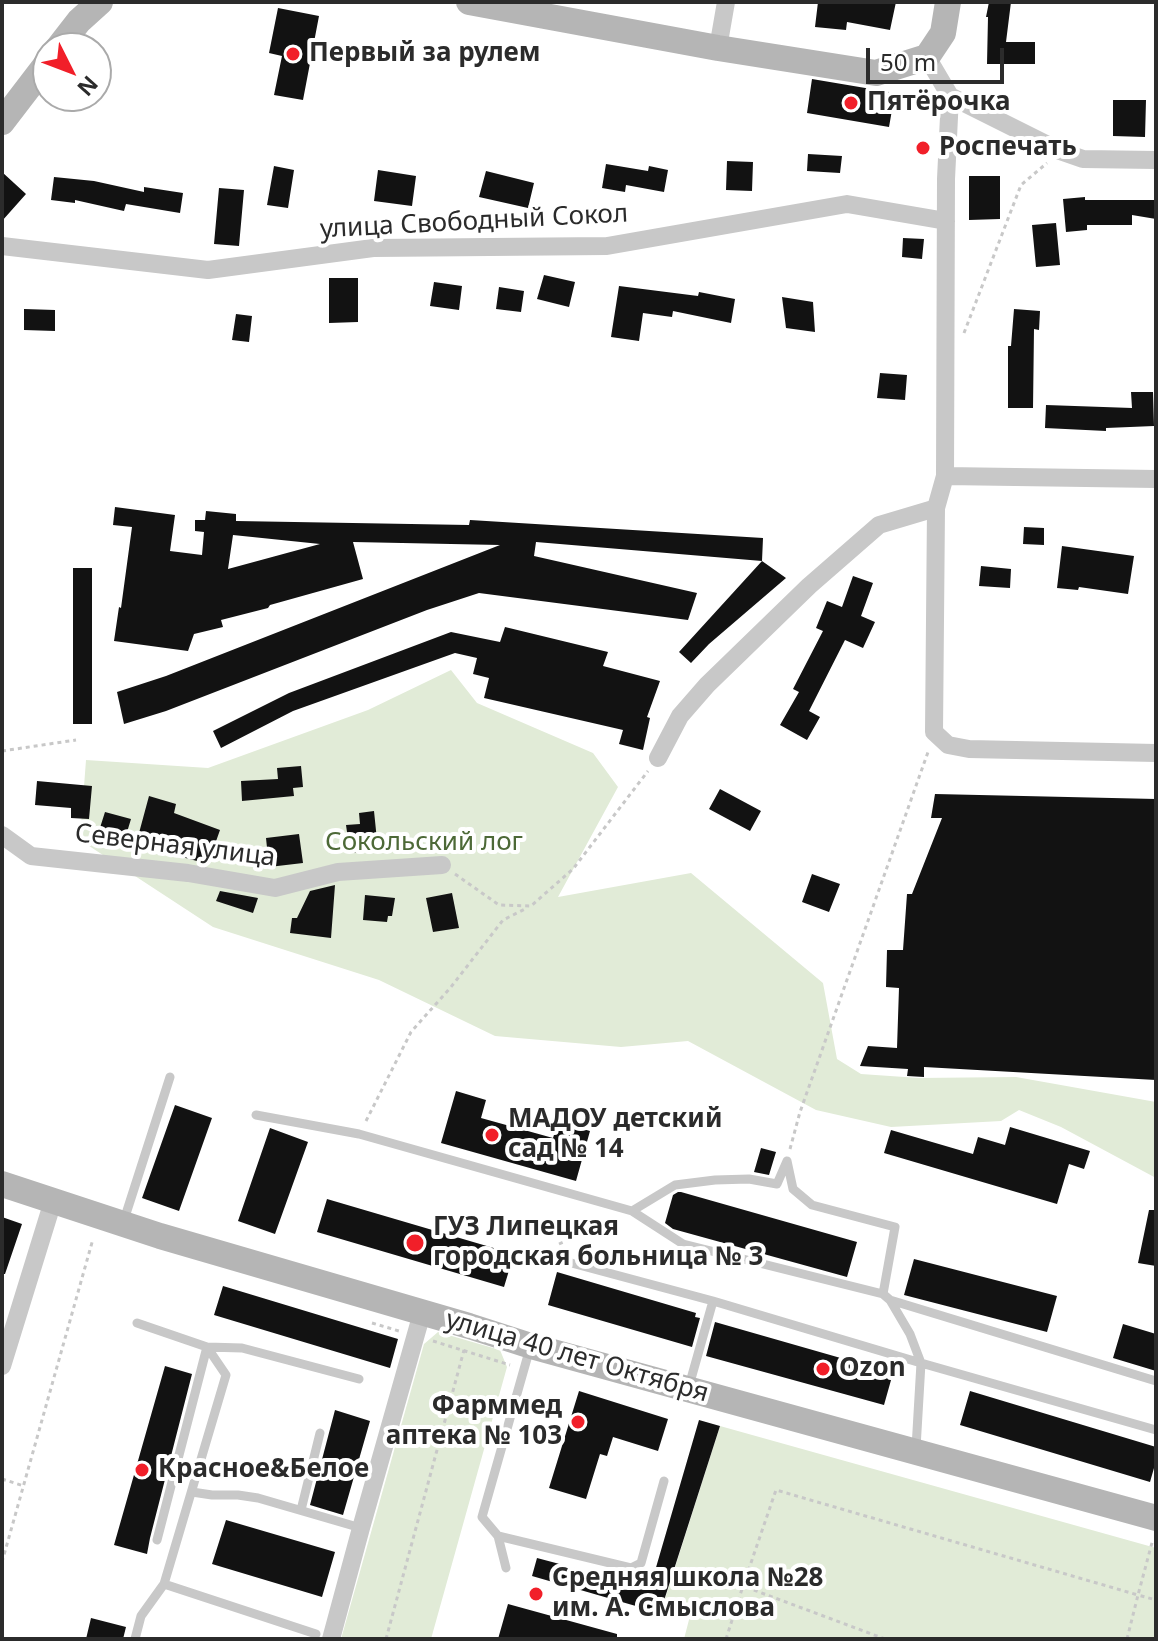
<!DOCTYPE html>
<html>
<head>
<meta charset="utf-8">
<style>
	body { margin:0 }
	#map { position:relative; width:1158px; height:1641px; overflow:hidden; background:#fff; font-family:"Noto Sans",sans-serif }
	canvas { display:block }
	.frame { position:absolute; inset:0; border:4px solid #2b2b2b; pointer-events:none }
	.north { position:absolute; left:32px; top:32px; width:80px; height:80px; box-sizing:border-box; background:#fff; border:2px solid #aaa; border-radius:50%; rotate:132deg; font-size:22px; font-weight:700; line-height:32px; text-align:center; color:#2b2b2b }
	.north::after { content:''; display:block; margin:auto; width:28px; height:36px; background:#f11f29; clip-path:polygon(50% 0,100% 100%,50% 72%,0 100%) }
	.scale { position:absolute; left:866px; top:48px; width:138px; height:36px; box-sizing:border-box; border:4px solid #2b2b2b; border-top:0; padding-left:10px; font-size:24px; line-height:28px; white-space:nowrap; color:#2b2b2b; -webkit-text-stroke:6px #fff; paint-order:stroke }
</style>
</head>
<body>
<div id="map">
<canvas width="1158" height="1641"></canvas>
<div class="frame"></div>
<div class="north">N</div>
<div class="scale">50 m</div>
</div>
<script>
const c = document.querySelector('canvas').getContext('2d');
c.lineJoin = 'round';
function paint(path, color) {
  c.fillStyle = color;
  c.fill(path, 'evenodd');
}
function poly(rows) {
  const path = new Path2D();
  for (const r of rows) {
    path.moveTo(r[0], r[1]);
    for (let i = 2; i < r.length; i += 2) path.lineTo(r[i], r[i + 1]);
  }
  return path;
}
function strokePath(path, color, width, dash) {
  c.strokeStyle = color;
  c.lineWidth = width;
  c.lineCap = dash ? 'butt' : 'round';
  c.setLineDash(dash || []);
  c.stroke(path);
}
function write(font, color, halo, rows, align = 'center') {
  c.font = font + ' "Noto Sans",sans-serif';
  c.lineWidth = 8;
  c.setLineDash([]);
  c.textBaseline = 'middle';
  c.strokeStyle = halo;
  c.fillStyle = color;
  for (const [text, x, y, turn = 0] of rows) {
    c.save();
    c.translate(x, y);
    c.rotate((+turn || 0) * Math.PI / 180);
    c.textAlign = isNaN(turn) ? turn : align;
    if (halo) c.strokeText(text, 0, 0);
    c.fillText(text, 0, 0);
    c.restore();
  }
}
paint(poly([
	[451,670,477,703,593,753,618,787,558,897,691,873,823,983,837,1059,861,1074,919,1078,1016,1077,1156,1102,1156,1178,1061,1127,1019,1110,1001,1121,891,1127,816,1110,688,1041,621,1047,495,1036,379,980,213,927,80,840,86,760,208,768,368,710],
	[438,1332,500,1350,507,1367,431,1639,341,1639,424,1344],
	[720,1426,1156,1548,1156,1639,684,1639,691,1612,663,1605]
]), '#e1ebd7');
paint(poly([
	[818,2,896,2,890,30,847,22,846,30,815,27],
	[989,2,1011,2,1006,42,1035,42,1035,64,987,64,988,17,986,17],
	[278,8,319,16,303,100,274,95,282,56,269,53],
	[812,79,895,93,889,127,807,113],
	[1113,100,1146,100,1145,137,1113,136],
	[808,154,842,156,840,173,807,171],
	[727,161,753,162,752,191,726,190],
	[606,164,648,171,649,166,668,170,664,192,626,185,625,192,602,188],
	[274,166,294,170,288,208,267,205],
	[378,170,416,176,412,206,374,201],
	[486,171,534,183,528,208,479,197],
	[2,172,26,194,2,221],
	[969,176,1000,176,1000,219,969,220],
	[54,177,94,181,144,192,144,187,183,193,180,213,126,204,124,211,75,200,75,203,51,200],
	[219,188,244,190,239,246,214,244],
	[1085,197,1085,200,1156,200,1156,219,1132,215,1132,225,1087,225,1087,230,1066,232,1063,199],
	[1056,223,1060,265,1036,267,1032,225],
	[903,238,924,239,922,259,902,257],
	[544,275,575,282,569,307,537,299],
	[329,278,358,278,358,322,329,323],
	[434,282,462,286,459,310,430,306],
	[619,286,698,296,699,292,735,299,731,323,673,311,672,317,643,313,639,341,611,337],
	[499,287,524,291,521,312,496,309],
	[782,297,813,302,815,332,786,328],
	[24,309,55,310,55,331,24,330],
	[1014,309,1040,311,1039,330,1034,329,1033,408,1008,408,1008,346,1011,346],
	[236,314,252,316,249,342,232,340],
	[880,373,907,375,905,400,877,398],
	[1131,392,1153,392,1154,426,1106,428,1106,431,1045,428,1046,405,1132,408],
	[115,507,175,515,170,551,202,555,204,532,195,531,195,520,205,520,206,511,236,514,236,521,469,525,470,520,763,538,762,561,536,542,534,556,697,593,688,620,479,593,427,610,166,711,124,724,117,692,166,676,500,545,353,542,363,579,270,605,268,608,221,620,223,627,194,634,188,651,114,641,119,607,121,608,132,527,113,525],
	[233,535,320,544,228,569],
	[1024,527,1044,528,1044,545,1023,544],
	[1062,546,1134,556,1128,594,1079,587,1078,590,1057,588],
	[762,561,786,578,709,644,691,663,679,652],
	[981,566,1011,569,1010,588,979,586],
	[73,568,92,568,92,724,73,724],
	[853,576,873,583,861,616,875,622,863,648,845,640,809,711,820,717,807,740,780,725,799,692,793,689,823,631,816,628,827,601,842,607],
	[505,627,608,652,603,666,660,681,647,717,650,718,643,750,619,744,623,730,484,698,489,678,473,674,477,658,455,653,293,711,221,748,213,731,289,693,451,632,500,642],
	[301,766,303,787,293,788,294,796,242,801,241,781,278,779,277,768],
	[37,781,92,786,89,819,71,818,71,808,35,805],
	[720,789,761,811,750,831,709,809],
	[935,794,1156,799,1156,1080,924,1067,924,1077,907,1076,908,1069,860,1066,868,1046,897,1048,899,988,886,987,887,950,903,950,907,894,912,894,942,818,931,818],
	[149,796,176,804,174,813,220,830,208,864,182,857,186,846,139,833],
	[374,811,378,850,350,853,346,825,360,824,359,813],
	[105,812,131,819,124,842,98,834],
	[299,834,303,863,269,867,266,838],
	[812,874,840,884,829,912,802,902],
	[335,885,331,938,290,933,292,918,297,918,310,891],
	[220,891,258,898,253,913,216,901],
	[452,893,459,928,433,932,426,898],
	[365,895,395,898,392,916,388,916,387,922,363,920],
	[456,1091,486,1100,481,1118,553,1138,558,1122,590,1131,576,1181,441,1143],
	[175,1105,212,1118,179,1211,142,1198],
	[1010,1127,1090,1151,1084,1169,1069,1164,1057,1204,884,1153,891,1130,973,1154,978,1137,1005,1145],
	[270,1128,308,1142,275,1234,238,1221],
	[761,1148,776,1152,769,1175,754,1172],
	[678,1192,681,1192,857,1242,847,1277,673,1229,665,1223,673,1195],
	[327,1199,514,1254,504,1287,317,1232],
	[1149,1210,1156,1210,1156,1266,1138,1263],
	[2,1217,22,1224,5,1274,2,1274],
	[914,1259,1057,1296,1047,1332,904,1295],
	[557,1272,696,1313,695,1317,700,1318,692,1347,548,1305],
	[223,1286,398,1339,390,1368,214,1315],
	[715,1322,893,1373,884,1405,706,1356],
	[1123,1324,1156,1334,1156,1371,1113,1358],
	[165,1366,192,1374,150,1538,147,1554,114,1545],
	[579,1391,668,1419,658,1451,613,1437,607,1456,600,1454,586,1499,549,1488],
	[970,1391,1156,1447,1156,1461,1150,1482,960,1425],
	[335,1410,370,1421,343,1515,310,1505],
	[699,1420,720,1426,660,1613,532,1576,537,1558,650,1588],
	[226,1520,335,1552,322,1597,212,1564],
	[508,1604,617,1634,617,1639,498,1639],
	[91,1618,126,1627,123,1639,86,1639]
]), '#121212');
strokePath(poly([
	[964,333,1021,185,1047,163],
	[2,751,76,740],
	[455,874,499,905,531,906,573,869,648,771],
	[366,1121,411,1032,451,987,503,920,527,908],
	[790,1149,800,1112,928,752],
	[559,1244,611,1221],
	[372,1323,399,1331],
	[433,1341,510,1365],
	[2,1479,24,1486],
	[2,1562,93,1239],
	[386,1639,464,1350],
	[726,1639,743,1586],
	[885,1639,743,1586,776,1490,1138,1595,1153,1539],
	[1127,1639,1138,1595,1156,1600]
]), '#c8c8c8', 3, [4, 4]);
strokePath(poly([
	[256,1115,359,1134,632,1211,683,1244,883,1294],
	[787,1161,793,1189,812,1205,895,1227,883,1294,890,1300,910,1334,921,1363,916,1448],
	[632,1211,675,1185,715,1180,749,1179,777,1184,787,1161],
	[124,1220,170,1077],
	[538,1254,713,1301,921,1363,1156,1430],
	[890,1300,1156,1381],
	[689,1386,713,1301],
	[192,1492,212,1495,238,1495,258,1498,361,1528],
	[301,1510,320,1433],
	[498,1536,631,1568,641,1563,664,1481],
	[157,1540,207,1347,242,1348,359,1379],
	[506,1568,498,1536,482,1517,530,1348],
	[164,1584,316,1634],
	[135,1639,141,1616,164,1584,226,1375,207,1347,137,1323]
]), '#c8c8c8', 9);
strokePath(poly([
	[718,48,726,2],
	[927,57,950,96,1060,151,1083,159,1156,160],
	[950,96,946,179,945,476,936,508,934,732,948,745,969,749,1156,753],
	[2,246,208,270,373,248,607,246,847,204,946,221],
	[945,476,1156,479],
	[658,758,680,716,707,685,809,586,879,525,936,508],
	[2,835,31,856,188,873,275,888,338,872,442,865],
	[2,1366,53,1201],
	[331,1639,361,1528,422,1313]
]), '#c8c8c8', 18);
strokePath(poly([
	[469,2,718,48,876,73,927,57,943,33,948,2],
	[58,48,79,21,100,2],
	[2,122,48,62],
	[2,1184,160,1236,469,1326,531,1346,1156,1518]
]), '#b5b5b5', 26);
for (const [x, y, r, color] of [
	[293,54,8,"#f11f29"],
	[851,103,8,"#f11f29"],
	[923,148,8,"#f11f29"],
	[492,1135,8,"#f11f29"],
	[415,1243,10,"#f11f29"],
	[823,1369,8,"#f11f29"],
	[578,1422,8,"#f11f29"],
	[142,1470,8,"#f11f29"],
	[536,1594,8,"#f11f29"]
]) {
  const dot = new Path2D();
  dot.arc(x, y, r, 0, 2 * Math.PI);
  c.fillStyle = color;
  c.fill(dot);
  strokePath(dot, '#fff', 3);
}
write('bold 26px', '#2b2b2b', '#fff', [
	["Первый за рулем",309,54],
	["Пятёрочка",867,103],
	["Роспечать",939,148],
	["МАДОУ детский",508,1120],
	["сад № 14",508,1150],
	["ГУЗ Липецкая",433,1228],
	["городская больница № 3",433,1258],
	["Ozon",839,1369],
	["Фарммед",562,1407,"right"],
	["аптека № 103",562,1437,"right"],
	["Красное&Белое",158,1470],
	["Средняя школа №28",552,1579],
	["им. А. Смыслова",552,1609]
], 'left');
write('26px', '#2b2b2b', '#fff', [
	["улица Свободный Сокол",474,222,-3],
	["Северная улица",175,846,7],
	["улица 40 лет Октября",577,1357,16]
]);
write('26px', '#4d6937', '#fff', [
	["Сокольский лог",424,843]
]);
</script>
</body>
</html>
